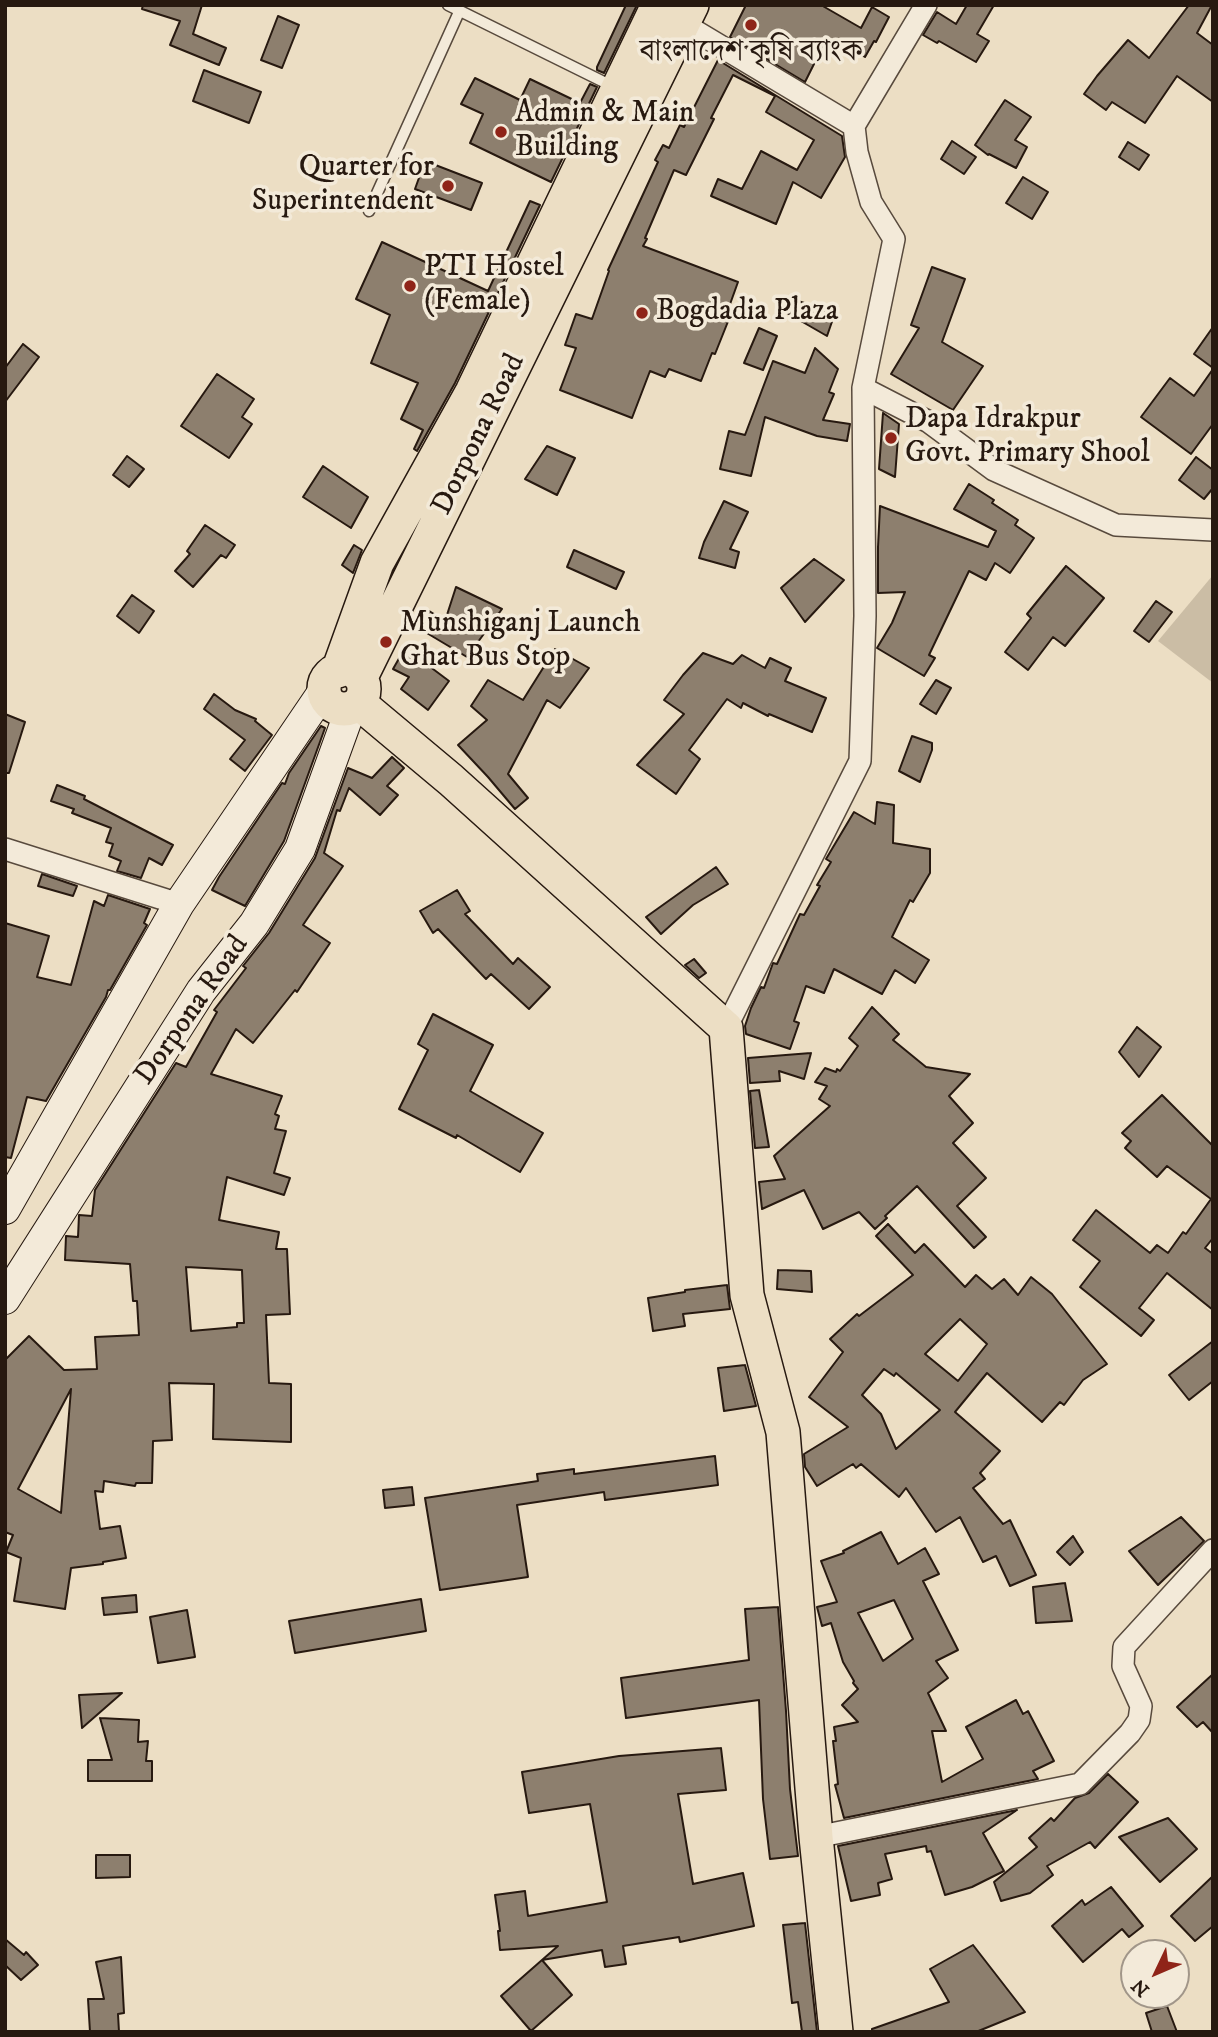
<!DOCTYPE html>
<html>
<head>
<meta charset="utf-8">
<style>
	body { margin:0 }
	#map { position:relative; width:1218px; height:2037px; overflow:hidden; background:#ecdec4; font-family:"IM FELL DW Pica",serif }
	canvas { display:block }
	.frame { position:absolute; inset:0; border:7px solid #271910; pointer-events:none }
	.north { position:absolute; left:1120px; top:1939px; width:70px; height:70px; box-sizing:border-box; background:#f3ead9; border:2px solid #a19689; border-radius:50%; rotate:226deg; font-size:19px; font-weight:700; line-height:28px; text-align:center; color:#271910 }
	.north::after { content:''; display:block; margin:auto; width:24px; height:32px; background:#8f2418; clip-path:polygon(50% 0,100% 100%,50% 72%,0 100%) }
</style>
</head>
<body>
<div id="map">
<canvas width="1218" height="2037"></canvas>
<div class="frame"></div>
<div class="north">N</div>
</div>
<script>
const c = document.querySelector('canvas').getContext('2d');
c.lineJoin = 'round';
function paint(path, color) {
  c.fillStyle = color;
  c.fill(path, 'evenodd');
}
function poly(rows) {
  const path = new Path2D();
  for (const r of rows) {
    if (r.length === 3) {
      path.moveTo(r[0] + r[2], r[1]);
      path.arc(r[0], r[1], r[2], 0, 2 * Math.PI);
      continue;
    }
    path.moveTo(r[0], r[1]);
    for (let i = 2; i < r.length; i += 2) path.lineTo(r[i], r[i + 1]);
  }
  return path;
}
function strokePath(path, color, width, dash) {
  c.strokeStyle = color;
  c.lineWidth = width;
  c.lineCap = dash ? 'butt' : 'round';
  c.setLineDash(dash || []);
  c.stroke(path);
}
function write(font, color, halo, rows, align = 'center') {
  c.font = font + ' "IM FELL DW Pica","Noto Serif Bengali",serif';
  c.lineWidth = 7;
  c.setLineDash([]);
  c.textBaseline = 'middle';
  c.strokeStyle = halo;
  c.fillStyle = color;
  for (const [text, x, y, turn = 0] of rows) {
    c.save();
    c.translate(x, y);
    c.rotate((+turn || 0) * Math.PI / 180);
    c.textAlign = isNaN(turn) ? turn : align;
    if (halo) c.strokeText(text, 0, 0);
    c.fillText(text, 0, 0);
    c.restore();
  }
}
paint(poly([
	[1213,575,1213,683,1158,641]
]), '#cbbda5');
const building = poly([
	[143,5,202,5,193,34,226,48,219,65,170,45,180,21,142,9,143,5],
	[626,5,637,5,604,73,597,70,597,67,626,5],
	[746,5,821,5,861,28,872,7,889,17,876,42,874,41,865,57,835,40,834,42,827,38,805,82,730,37,746,5],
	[967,5,994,5,977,34,989,41,976,62,939,41,937,43,923,35,937,12,956,24,967,5],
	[1189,5,1212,5,1197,33,1213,45,1213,102,1177,76,1145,123,1112,102,1106,110,1084,94,1097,76,1128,40,1149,58,1189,5],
	[278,16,299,25,282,68,261,60,278,16],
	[718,60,842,136,845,157,821,198,793,182,776,224,711,196,718,179,742,189,761,151,797,170,814,140,766,112,775,96,733,75,711,118,714,119,686,175,674,170,645,238,647,239,643,246,738,282,729,307,733,309,715,354,712,353,701,381,669,369,665,377,650,371,632,418,560,390,576,348,565,345,576,314,592,319,609,271,608,270,658,162,655,160,663,145,669,148,680,125,684,127,718,60],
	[204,70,261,92,249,123,193,101,204,70],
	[475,78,520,100,530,79,580,103,590,84,597,87,551,182,470,143,483,114,461,104,475,78],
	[1005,100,1031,117,1015,140,1027,147,1016,168,989,154,988,155,975,145,1005,100],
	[952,141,976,157,964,174,941,159,952,141],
	[1128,142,1149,155,1139,170,1119,157,1128,142],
	[425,161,482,183,471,210,415,189,425,161],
	[1023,177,1048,192,1032,219,1006,203,1023,177],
	[530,201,540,205,455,383,417,451,414,449,423,430,401,419,418,383,371,363,390,315,356,299,382,242,488,291,530,201],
	[932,267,965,279,942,342,983,366,953,410,891,374,919,328,911,325,932,267],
	[792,299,835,313,827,336,787,313,792,299],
	[1213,327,1213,368,1194,354,1213,327],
	[759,328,777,336,763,370,744,363,759,328],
	[23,344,39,357,5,402,5,368,23,344],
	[815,348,838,369,829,392,834,394,823,420,850,424,847,441,817,436,765,417,751,476,720,469,729,431,745,435,773,361,805,373,815,348],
	[1213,369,1213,424,1191,454,1141,417,1170,378,1194,396,1213,369],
	[217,374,254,399,242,417,252,424,229,458,181,426,217,374],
	[883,413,899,424,895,477,879,469,883,413],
	[547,446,575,458,557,495,525,479,547,446],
	[127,456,144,469,129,487,113,475,127,456],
	[1196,457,1213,470,1213,488,1204,499,1179,480,1196,457],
	[323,466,368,497,351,528,303,497,323,466],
	[969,484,994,500,992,503,1018,520,1015,525,1034,538,1010,573,995,563,986,580,969,571,929,655,935,658,924,676,877,648,892,623,905,592,878,593,878,547,880,506,988,547,996,531,954,509,969,484],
	[724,501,748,512,730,549,739,552,735,568,699,558,704,542,724,501],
	[205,525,235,545,226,558,221,555,193,587,175,571,190,554,187,551,205,525],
	[354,545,362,550,353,573,342,565,354,545],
	[574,550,624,572,616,589,567,567,574,550],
	[814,559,844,580,805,622,781,588,814,559],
	[1066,566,1104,598,1065,646,1053,637,1028,670,1005,652,1031,618,1027,614,1066,566],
	[456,587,502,609,467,657,415,626,426,609,445,621,456,587],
	[132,595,154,611,139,633,117,616,132,595],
	[1156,601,1172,612,1149,642,1134,631,1156,601],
	[405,648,449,681,428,710,401,689,409,677,393,669,405,648],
	[555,649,589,668,560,708,547,700,508,774,528,798,515,809,488,777,458,745,487,720,471,706,488,680,523,700,555,649],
	[703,653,733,664,742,655,765,668,770,658,791,668,785,681,826,698,812,732,769,714,768,716,743,703,741,708,727,699,689,750,700,759,676,794,637,765,684,714,664,700,683,675,703,653],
	[936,680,951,688,936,714,920,704,936,680],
	[214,694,235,710,256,719,255,721,272,735,245,771,230,759,245,740,204,709,214,694],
	[5,714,25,722,9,773,5,773,5,714],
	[321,726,325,728,284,841,245,906,212,890,219,877,282,783,285,784,289,773,321,726],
	[912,736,932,743,932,750,920,782,899,771,912,736],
	[392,757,404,768,387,786,398,795,380,815,349,788,340,811,337,810,324,853,343,866,303,925,330,943,297,992,295,990,253,1043,236,1029,211,1074,282,1096,275,1114,279,1116,275,1129,286,1131,274,1173,290,1178,284,1195,227,1177,219,1220,279,1232,276,1249,287,1249,290,1314,266,1315,269,1383,291,1384,291,1442,213,1439,214,1384,169,1383,172,1440,153,1441,152,1483,136,1483,135,1486,104,1481,103,1492,95,1491,100,1529,120,1526,126,1558,103,1562,103,1564,71,1568,65,1609,14,1601,21,1558,6,1552,13,1535,5,1532,5,1360,29,1336,64,1370,97,1369,95,1337,139,1335,137,1301,133,1301,130,1264,65,1260,66,1236,78,1237,79,1215,92,1216,95,1190,176,1063,186,1067,217,1012,214,1010,246,968,243,966,269,933,315,858,348,768,372,778,392,757],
	[186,1267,242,1270,244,1323,237,1323,237,1327,191,1331,186,1267],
	[71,1389,61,1513,18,1489,71,1389],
	[57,785,85,796,84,799,173,845,162,865,149,858,141,878,117,871,121,861,109,856,113,844,106,842,111,828,72,813,74,809,51,801,57,785],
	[877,802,894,805,893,843,930,849,930,873,913,902,910,900,892,937,929,960,915,983,895,970,882,994,834,969,824,993,806,986,794,1021,799,1023,790,1049,746,1034,745,1026,751,1008,761,987,764,988,773,963,777,964,800,914,804,915,820,886,817,885,831,862,826,859,854,812,875,824,877,802],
	[716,867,728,884,693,905,661,934,646,917,716,867],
	[42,874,77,886,73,896,38,886,42,874],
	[457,890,470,911,465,914,513,964,518,958,550,987,529,1009,491,974,486,979,438,929,433,933,420,911,457,890],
	[108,895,150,909,144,923,147,925,110,990,108,990,106,997,46,1101,27,1097,11,1158,5,1157,5,923,49,936,37,977,71,985,94,901,104,906,108,895],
	[694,959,706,973,699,978,685,965,694,959],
	[872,1007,899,1034,893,1040,926,1067,970,1074,949,1096,973,1123,953,1143,986,1178,957,1206,986,1237,974,1248,917,1186,885,1216,887,1218,875,1229,859,1212,823,1229,804,1190,762,1209,759,1182,785,1179,774,1156,830,1106,819,1099,827,1086,815,1082,825,1068,836,1072,837,1069,840,1071,858,1046,849,1038,872,1007],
	[433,1014,493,1045,470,1091,543,1133,520,1172,457,1135,456,1138,399,1109,428,1050,418,1044,433,1014],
	[1137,1027,1161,1047,1139,1077,1119,1052,1137,1027],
	[811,1053,804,1079,779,1071,780,1081,750,1083,748,1058,811,1053],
	[759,1090,769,1147,755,1148,750,1091,759,1090],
	[1162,1095,1213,1146,1213,1238,1205,1248,1213,1254,1213,1310,1167,1273,1139,1308,1154,1320,1141,1336,1080,1287,1100,1261,1073,1240,1096,1210,1150,1253,1157,1245,1168,1253,1183,1232,1186,1234,1211,1199,1167,1166,1157,1177,1125,1148,1131,1141,1122,1133,1162,1095],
	[888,1224,915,1253,924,1244,965,1287,976,1275,992,1289,1004,1279,1018,1295,1031,1277,1052,1294,1107,1364,1083,1380,1064,1405,1060,1402,1042,1422,987,1373,955,1412,1000,1451,980,1473,985,1479,973,1488,1003,1524,1010,1520,1036,1575,1010,1586,996,1556,983,1562,960,1517,936,1532,906,1488,899,1497,861,1464,856,1468,853,1464,817,1486,805,1467,804,1454,848,1427,809,1397,843,1352,830,1339,857,1314,859,1316,913,1275,876,1236,888,1224],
	[960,1319,987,1344,958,1381,925,1354,960,1319],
	[884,1369,894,1376,896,1373,940,1410,896,1449,881,1414,862,1395,884,1369],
	[778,1270,811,1271,812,1292,777,1289,778,1270],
	[727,1285,730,1309,683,1314,685,1326,653,1331,648,1298,685,1292,685,1290,727,1285],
	[1213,1341,1213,1381,1189,1400,1169,1375,1213,1341],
	[745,1365,756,1406,724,1411,718,1368,745,1365],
	[715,1456,718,1485,605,1500,604,1492,517,1505,528,1577,440,1590,425,1498,538,1481,537,1474,574,1469,574,1474,715,1456],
	[412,1487,414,1505,385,1508,383,1490,412,1487],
	[1181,1517,1204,1541,1158,1585,1129,1551,1181,1517],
	[881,1532,898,1564,925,1548,939,1574,923,1581,958,1650,936,1661,948,1678,928,1693,946,1731,932,1731,942,1782,983,1759,966,1727,1016,1700,1023,1714,1028,1711,1054,1761,1033,1771,1038,1779,844,1818,835,1785,838,1784,833,1741,836,1741,834,1727,858,1722,842,1705,858,1689,853,1683,854,1681,843,1662,831,1623,822,1626,817,1607,837,1602,821,1561,844,1553,843,1551,881,1532],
	[894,1600,913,1639,883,1661,858,1613,894,1600],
	[1073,1536,1083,1552,1070,1565,1057,1552,1073,1536],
	[1065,1583,1072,1621,1036,1623,1033,1587,1065,1583],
	[136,1595,137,1612,104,1615,102,1598,136,1595],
	[421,1599,426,1631,295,1653,289,1621,421,1599],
	[778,1607,786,1711,790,1789,798,1856,770,1859,763,1799,759,1700,626,1718,621,1678,749,1660,745,1609,778,1607],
	[187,1610,195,1657,158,1663,150,1617,187,1610],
	[1213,1674,1213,1733,1203,1722,1197,1727,1177,1707,1213,1674],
	[122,1693,82,1728,79,1695,122,1693],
	[100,1718,139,1720,138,1742,148,1741,146,1761,152,1761,152,1781,88,1781,88,1760,112,1760,100,1718],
	[721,1748,726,1790,678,1794,693,1884,743,1873,754,1926,680,1942,679,1937,623,1946,626,1964,605,1967,602,1950,542,1960,558,1946,500,1950,498,1931,500,1931,495,1895,525,1891,528,1916,607,1902,590,1804,529,1813,522,1772,619,1756,721,1748],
	[1108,1774,1138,1802,1095,1848,1090,1842,1047,1866,1053,1875,1030,1893,1001,1901,994,1882,1037,1847,1029,1838,1051,1818,1054,1821,1075,1798,1089,1793,1108,1774],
	[1017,1810,983,1833,1004,1871,972,1887,945,1895,931,1851,927,1852,926,1846,885,1854,892,1879,878,1883,880,1895,851,1901,838,1846,1017,1810],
	[1168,1818,1197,1849,1160,1882,1119,1837,1168,1818],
	[96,1855,130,1855,130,1877,96,1878,96,1855],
	[1213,1876,1213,1926,1195,1941,1171,1916,1213,1876],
	[1111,1887,1143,1926,1129,1937,1122,1929,1083,1962,1052,1926,1082,1900,1085,1905,1111,1887],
	[805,1923,817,2032,802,2032,798,2002,792,2003,783,1925,805,1923],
	[5,1939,24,1955,26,1952,38,1965,21,1980,5,1965,5,1939],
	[973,1945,1025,2012,976,2032,872,2032,872,2029,949,2002,930,1969,973,1945],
	[121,1957,124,2013,118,2014,119,2032,90,2032,88,1999,104,1999,96,1962,121,1957],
	[542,1960,572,1995,531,2031,501,1996,542,1960],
	[1167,2006,1177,2032,1152,2032,1146,2013,1167,2006]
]);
paint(building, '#8d7f6e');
strokePath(building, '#271910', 2);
const lane = poly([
	[448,5,616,88],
	[369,211,459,12]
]);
const street = poly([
	[682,23,854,126,857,152,871,202,894,239,863,388,865,616,860,761,726,1028],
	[854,126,926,5],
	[863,388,929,422,994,470,1116,525,1213,530],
	[5,849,179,904],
	[816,1837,1080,1784,1130,1733,1139,1720,1141,1706,1123,1666,1124,1647,1213,1550]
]);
const secondary = poly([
	[5,1209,179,904,323,692],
	[5,1299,201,991,254,924,300,849,351,708]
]);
const primary = poly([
	[344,689,20],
	[338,671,377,563,472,392,658,5],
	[361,677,692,5],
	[359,703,451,780,726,1028,747,1295,783,1432,816,1837,836,2032]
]);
strokePath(lane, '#584a3d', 13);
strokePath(street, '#584a3d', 24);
strokePath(secondary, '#271910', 32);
strokePath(primary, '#271910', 36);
strokePath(lane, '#f3ead9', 10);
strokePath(street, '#f3ead9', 21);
strokePath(secondary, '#f3ead9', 30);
strokePath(primary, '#ecdec4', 33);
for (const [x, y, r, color] of [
	[751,25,7,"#8f2418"],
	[501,132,7,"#8f2418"],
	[448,186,7,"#8f2418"],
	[410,286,7,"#8f2418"],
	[642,313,7,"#8f2418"],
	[891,438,7,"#8f2418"],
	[386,642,7,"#8f2418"]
]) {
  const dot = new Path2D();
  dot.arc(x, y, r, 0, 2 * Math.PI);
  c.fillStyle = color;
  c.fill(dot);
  strokePath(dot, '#f3ead9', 2.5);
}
write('30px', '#271910', '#f3ead9', [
	["বাংলাদেশ কৃষি ব্যাংক",751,54,"center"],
	["Admin & Main",515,115],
	["Building",515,149],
	["Quarter for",434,169,"right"],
	["Superintendent",434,203,"right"],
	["PTI Hostel",424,269],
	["(Female)",424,303],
	["Bogdadia Plaza",656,313],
	["Dapa Idrakpur",905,421],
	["Govt. Primary Shool",905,455],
	["Munshiganj Launch",400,625],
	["Ghat Bus Stop",400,659]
], 'left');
write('30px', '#271910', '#f3ead9', [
	["Dorpona Road",480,435,-64],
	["Dorpona Road",193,1011,-55]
]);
</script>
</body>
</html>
